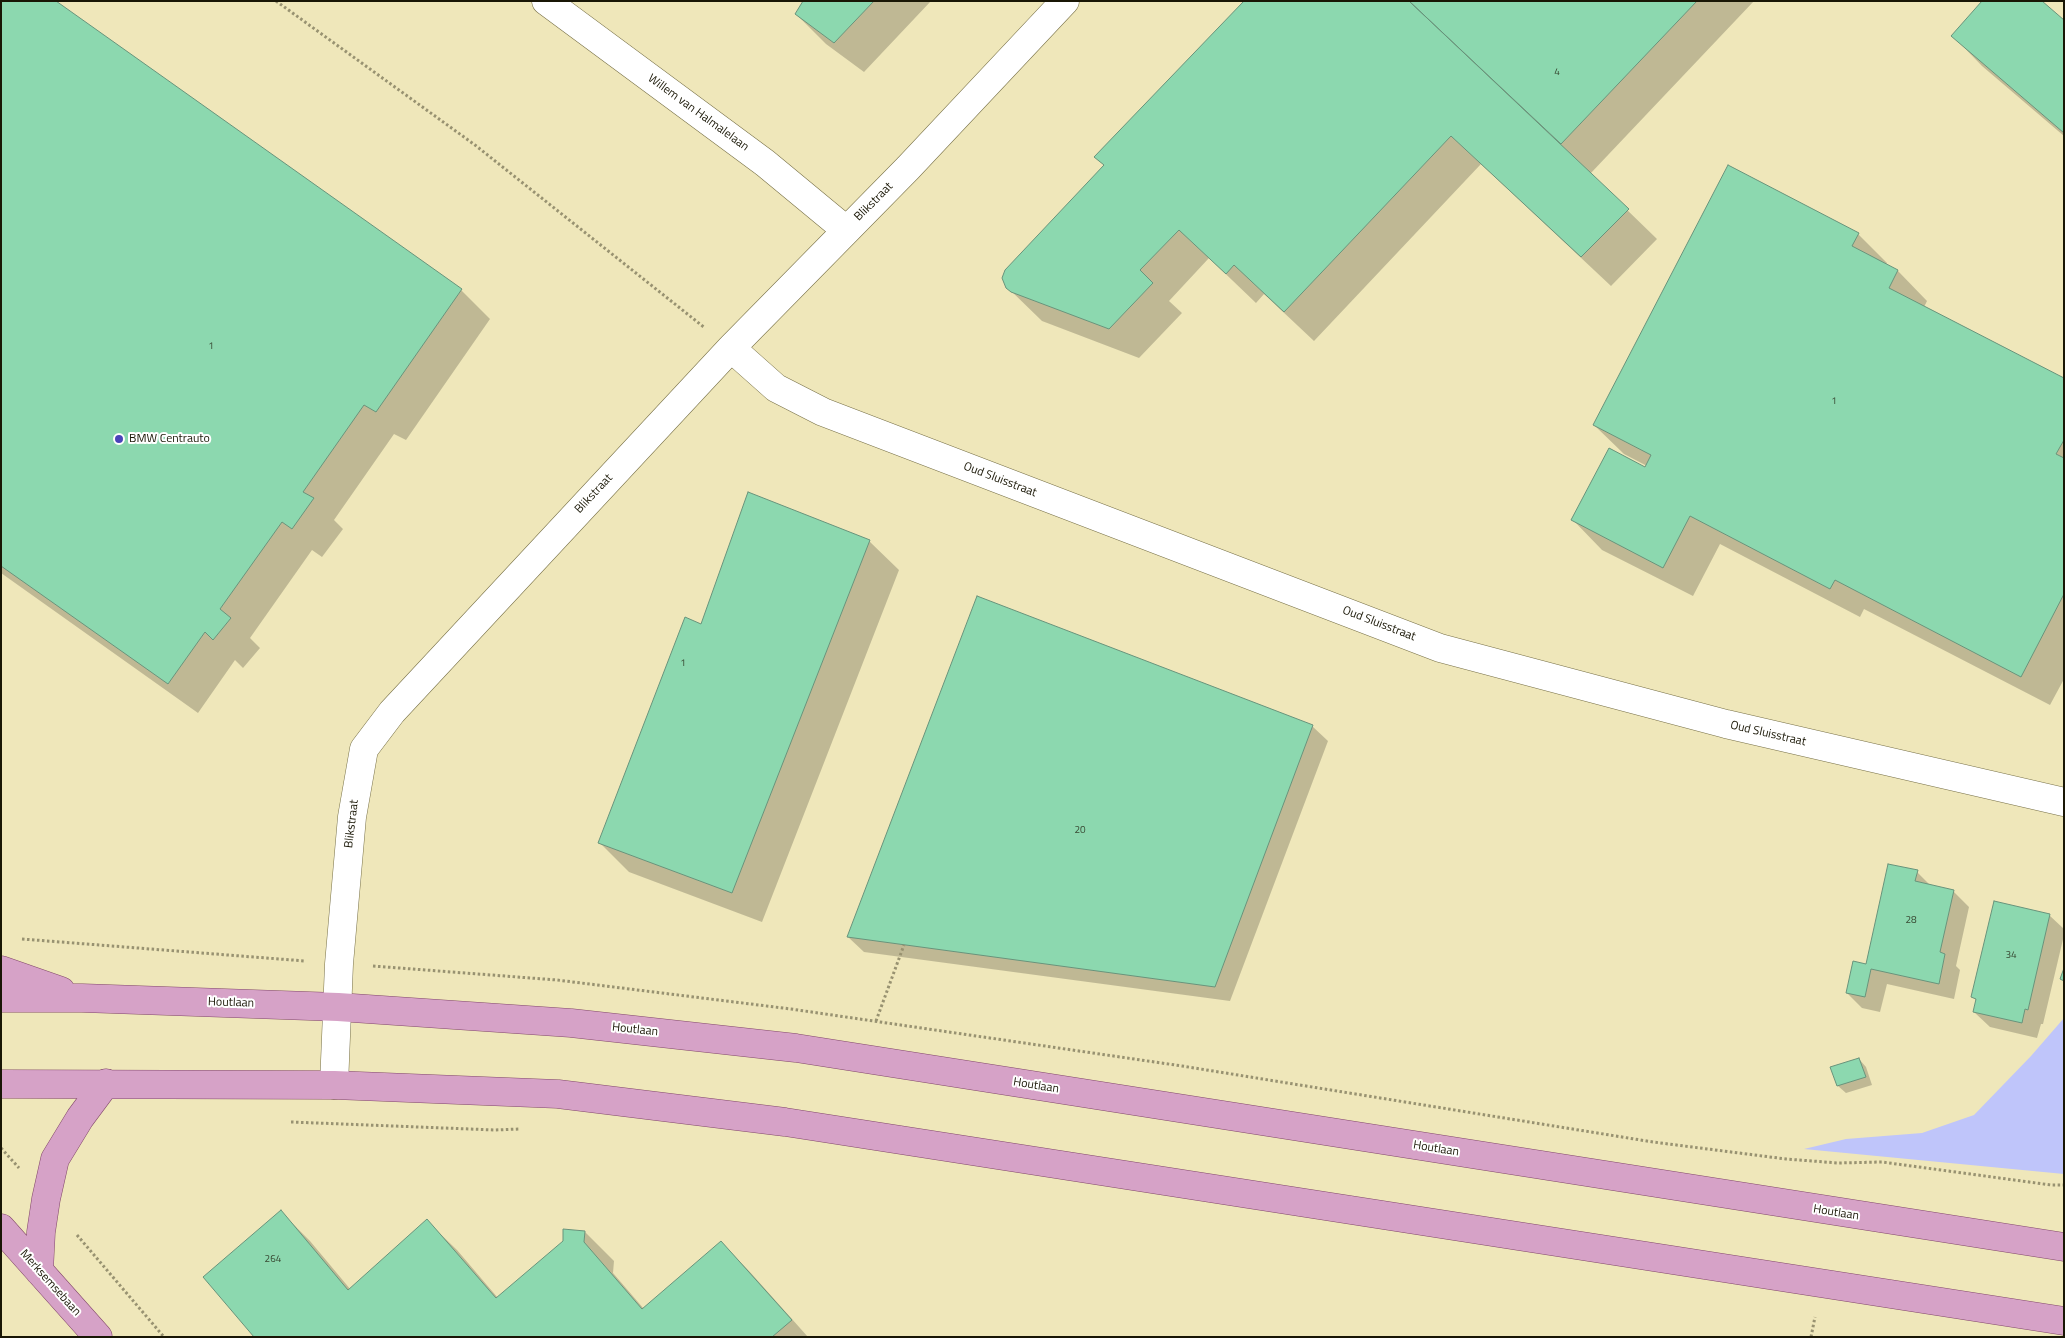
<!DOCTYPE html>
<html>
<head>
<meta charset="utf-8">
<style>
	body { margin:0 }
	#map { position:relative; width:2065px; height:1338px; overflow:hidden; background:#efe7ba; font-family:"Titillium Web",sans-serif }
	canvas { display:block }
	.frame { position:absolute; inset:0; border:2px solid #191605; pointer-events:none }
</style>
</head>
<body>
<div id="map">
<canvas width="2065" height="1338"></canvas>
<div class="frame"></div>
</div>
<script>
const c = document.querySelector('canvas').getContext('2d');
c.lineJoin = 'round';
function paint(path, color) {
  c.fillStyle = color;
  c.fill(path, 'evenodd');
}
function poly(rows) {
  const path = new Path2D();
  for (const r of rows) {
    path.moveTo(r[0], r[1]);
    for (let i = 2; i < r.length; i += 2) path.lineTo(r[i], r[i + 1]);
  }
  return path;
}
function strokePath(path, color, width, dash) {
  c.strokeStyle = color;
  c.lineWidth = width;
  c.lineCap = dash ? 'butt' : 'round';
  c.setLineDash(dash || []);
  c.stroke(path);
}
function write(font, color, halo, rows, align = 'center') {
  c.font = font + ' "Titillium Web",sans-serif';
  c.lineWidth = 4;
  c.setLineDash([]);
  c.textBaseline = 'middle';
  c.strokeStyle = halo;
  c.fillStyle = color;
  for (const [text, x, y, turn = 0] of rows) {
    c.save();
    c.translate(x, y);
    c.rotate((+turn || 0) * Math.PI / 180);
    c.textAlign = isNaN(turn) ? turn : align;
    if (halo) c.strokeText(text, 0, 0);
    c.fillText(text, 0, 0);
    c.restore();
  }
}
paint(poly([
	[2064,1018,2064,1174,1804,1149,1846,1139,1922,1133,1974,1115,2031,1056]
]), '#bfc5fa');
paint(poly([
	[1,1,461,290,490,319,406,440,394,434,334,520,343,529,322,557,312,550,250,638,260,648,243,668,235,660,198,713,1,573],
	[804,1,931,1,864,72,826,44,796,14],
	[1245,1,1754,1,1590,174,1657,239,1611,286,1481,164,1314,341,1264,294,1256,303,1209,258,1169,301,1182,313,1139,358,1042,321,1007,287,1105,166,1096,157],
	[2064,21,2064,136,1982,66,1953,36],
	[1858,234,1887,263,1886,265,1898,271,1927,301,1924,307,2064,380,2064,679,2050,705,1864,609,1860,617,1720,544,1693,596,1602,550,1573,520,1647,466,1624,454,1594,425],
	[869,541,899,570,762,922,629,872,599,842,701,625],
	[1312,726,1328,741,1230,1001,864,952,848,937],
	[1917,872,1932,887,1954,892,1969,907,1956,966,1960,970,1954,999,1887,984,1880,1012,1862,1008,1847,993,1867,965],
	[2049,915,2064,929,2064,935,2043,1024,2041,1024,2037,1038,1990,1027,1974,1012,1977,1001,1973,997],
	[1859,1059,1866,1067,1872,1085,1846,1093,1838,1086,1832,1068],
	[281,1212,310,1241,351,1290,427,1221,457,1250,498,1298,585,1232,614,1261,613,1273,644,1309,721,1242,750,1272,808,1337,255,1337]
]), '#0003');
const building = poly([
	[1,1,56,1,462,289,376,412,364,405,303,492,314,498,292,529,282,522,220,609,231,618,213,640,205,632,168,684,1,566,1,1],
	[803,1,874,1,834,43,795,14,803,1],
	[1244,1,1409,1,1629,209,1581,257,1451,136,1284,312,1234,265,1226,274,1179,230,1140,270,1153,283,1109,329,1011,292,1006,288,1002,278,1005,270,1104,165,1094,157,1244,1],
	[1409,1,1697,1,1561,144,1409,1],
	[1982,1,2042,1,2064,20,2064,133,1951,36,1982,1],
	[1728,165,1859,233,1852,246,1898,270,1889,288,2064,378,2064,440,2056,454,2064,458,2064,594,2021,677,1835,580,1830,589,1690,516,1663,568,1571,520,1609,448,1645,467,1651,455,1593,425,1728,165],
	[748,492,870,540,732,893,598,843,685,617,701,624,748,492],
	[977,596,1313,725,1215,987,847,937,977,596],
	[1888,864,1918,870,1915,881,1954,890,1940,952,1945,954,1939,984,1871,969,1865,997,1846,993,1853,961,1866,964,1888,864],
	[1994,901,2050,914,2028,1010,2025,1009,2022,1023,1973,1012,1976,999,1971,997,1994,901],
	[2064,968,2064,981,2060,979,2064,968],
	[1859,1058,1866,1077,1837,1086,1830,1067,1859,1058],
	[281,1210,348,1290,427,1219,496,1298,563,1241,563,1229,585,1231,584,1242,642,1309,721,1241,792,1320,772,1337,254,1337,203,1277,281,1210]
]);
paint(building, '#8cd8af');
strokePath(building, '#68937b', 1);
const minor = poly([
	[546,1,765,163,846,230],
	[731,348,776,388,823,412,1440,648,1726,724,2064,802],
	[334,1085,339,964,352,817,364,749,392,712,731,348,908,168,1065,1]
]);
const major = poly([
	[1,970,61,991],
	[1,998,82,998,338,1007,571,1023,796,1048,2064,1247],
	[1,1084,334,1085,558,1094,785,1122,2064,1321],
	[1,1228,98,1337],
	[39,1271,41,1232,46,1199,55,1159,80,1118,106,1083]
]);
strokePath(minor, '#777047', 29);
strokePath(major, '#82496a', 29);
strokePath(poly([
	[276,1,475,145,705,328],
	[22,939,305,961],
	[373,966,557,980,791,1009,1182,1066,1653,1142,1786,1159,1838,1163,1882,1162,2051,1185,2064,1185],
	[876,1021,904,945],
	[291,1122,495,1130,519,1129],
	[1,1148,19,1168],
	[77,1235,164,1337],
	[1811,1337,1815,1317]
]), '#989271', 3, [2.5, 2.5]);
strokePath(minor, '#fff', 28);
strokePath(major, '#d6a2c7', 28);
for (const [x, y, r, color] of [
	[119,439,5,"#4a43b9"]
]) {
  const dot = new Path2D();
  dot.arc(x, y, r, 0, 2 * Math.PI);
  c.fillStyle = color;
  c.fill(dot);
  strokePath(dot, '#fff', 2);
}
write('10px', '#364630', null, [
	["4",1557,73],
	["1",211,347],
	["1",1834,402],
	["1",683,664],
	["20",1080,831],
	["28",1911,921],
	["34",2011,956],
	["264",273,1260]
]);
write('12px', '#191605', '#fff', [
	["Willem van Halmalelaan",698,113,36],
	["Blikstraat",874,202,-45],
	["Oud Sluisstraat",1000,480,21],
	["Blikstraat",594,494,-47],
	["Oud Sluisstraat",1379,624,21],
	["Oud Sluisstraat",1768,734,13],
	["Blikstraat",352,824,-83],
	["Houtlaan",231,1003,2],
	["Houtlaan",635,1030,6],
	["Houtlaan",1036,1086,9],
	["Houtlaan",1436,1149,9],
	["Houtlaan",1836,1213,9],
	["Merksemsebaan",50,1283,48]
]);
write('12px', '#191605', '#fff', [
	["BMW Centrauto",129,439]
], 'left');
</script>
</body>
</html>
